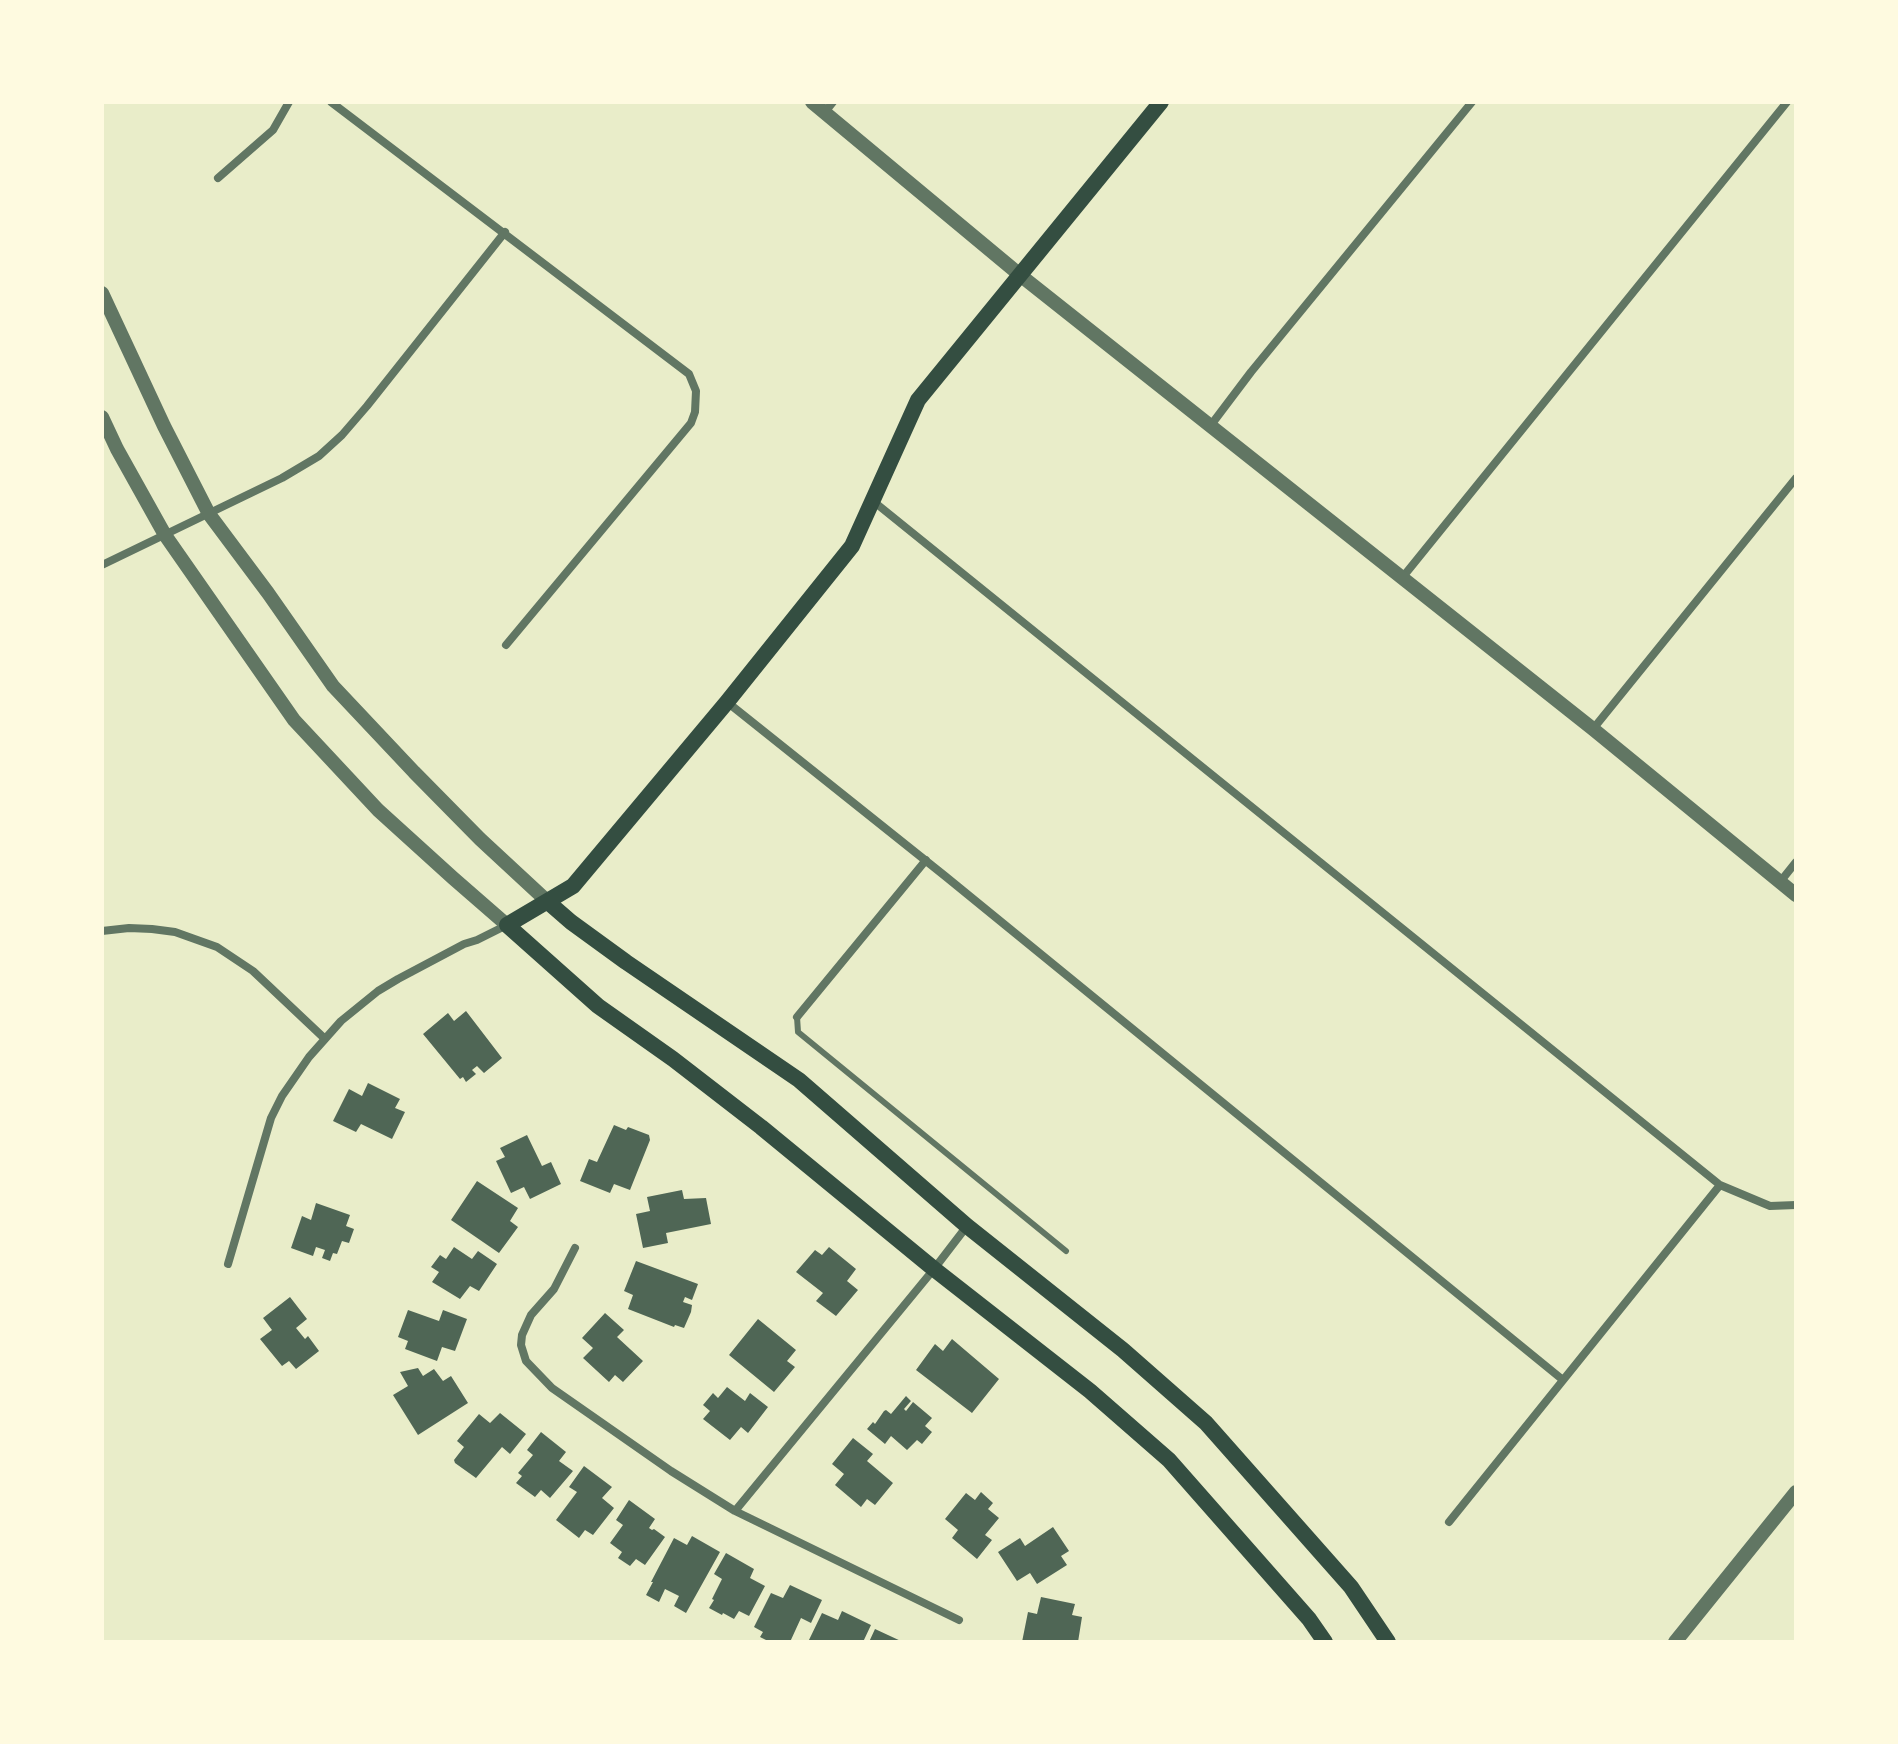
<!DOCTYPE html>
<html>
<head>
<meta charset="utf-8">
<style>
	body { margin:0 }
	#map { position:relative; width:1898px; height:1744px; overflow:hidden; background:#e9edc9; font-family:"Varela Round",sans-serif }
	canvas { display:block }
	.frame { position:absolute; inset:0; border:104px solid #fefae0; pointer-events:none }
</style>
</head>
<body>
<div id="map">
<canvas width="1898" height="1744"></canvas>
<div class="frame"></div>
</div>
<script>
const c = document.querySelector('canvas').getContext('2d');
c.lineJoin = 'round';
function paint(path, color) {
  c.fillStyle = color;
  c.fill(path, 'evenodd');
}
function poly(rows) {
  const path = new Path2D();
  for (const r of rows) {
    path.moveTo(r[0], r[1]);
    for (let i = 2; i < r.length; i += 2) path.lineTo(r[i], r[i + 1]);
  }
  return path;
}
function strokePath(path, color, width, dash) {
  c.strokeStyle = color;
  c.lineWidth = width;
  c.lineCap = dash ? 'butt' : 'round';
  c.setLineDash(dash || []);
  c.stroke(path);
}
paint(poly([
	[466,1011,502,1058,484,1073,477,1066,472,1070,476,1074,466,1082,463,1077,460,1079,423,1034,448,1013,454,1021],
	[368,1083,400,1099,395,1108,405,1112,392,1139,361,1124,356,1132,333,1121,349,1089,362,1096],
	[614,1125,626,1130,628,1127,649,1135,650,1140,630,1190,614,1184,610,1193,580,1181,589,1159,597,1162],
	[527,1135,542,1166,551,1162,561,1184,530,1199,524,1187,511,1193,496,1161,505,1157,500,1148],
	[477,1181,518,1208,510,1221,518,1227,499,1253,451,1220],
	[682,1190,684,1199,706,1198,711,1224,666,1233,668,1243,643,1248,636,1214,650,1211,647,1197],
	[316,1203,350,1215,346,1226,354,1229,349,1243,342,1241,337,1254,333,1253,330,1261,322,1258,325,1250,316,1247,313,1256,291,1248,302,1216,311,1220],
	[454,1247,472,1259,478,1251,497,1264,479,1291,470,1286,460,1299,432,1282,439,1272,431,1267,440,1255,446,1259],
	[829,1247,856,1269,847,1281,858,1290,836,1316,816,1301,823,1293,796,1272,815,1250,822,1255],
	[636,1261,698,1284,692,1300,685,1297,683,1302,692,1305,691,1312,684,1328,675,1325,674,1327,628,1309,633,1295,624,1291],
	[290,1297,307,1319,296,1328,305,1339,308,1336,319,1351,296,1369,289,1361,282,1366,260,1339,272,1330,263,1318],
	[408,1310,439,1321,443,1310,467,1319,455,1351,442,1347,437,1361,405,1349,408,1341,398,1337],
	[605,1313,624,1330,617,1337,643,1361,623,1382,615,1375,609,1382,583,1358,593,1348,582,1338],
	[758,1319,796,1350,787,1361,795,1367,774,1392,729,1355],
	[952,1339,999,1379,972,1413,916,1370,935,1344,943,1351],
	[418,1368,423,1376,434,1369,443,1381,451,1376,468,1403,418,1435,393,1395,408,1386,400,1372],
	[727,1387,745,1401,750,1393,768,1407,748,1433,741,1427,730,1440,703,1419,710,1411,703,1405,713,1393,718,1398],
	[906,1396,911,1401,904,1409,906,1411,913,1402,932,1418,925,1426,932,1432,922,1444,917,1440,907,1450,891,1436,885,1444,867,1429,873,1422,875,1424,884,1411,886,1410,891,1414],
	[500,1413,526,1434,510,1454,502,1447,476,1478,455,1463,454,1460,464,1447,457,1441,479,1414,490,1423],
	[541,1432,566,1452,559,1461,573,1471,550,1498,541,1490,535,1497,516,1483,522,1476,518,1473,533,1455,527,1450],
	[853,1438,873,1454,867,1461,893,1483,875,1505,867,1499,861,1507,835,1485,844,1474,832,1464],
	[584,1466,612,1487,602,1498,614,1508,593,1535,585,1530,579,1538,556,1520,577,1492,569,1487],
	[981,1492,993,1503,988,1509,999,1518,985,1535,992,1540,977,1559,952,1538,958,1530,945,1519,966,1493,975,1500],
	[629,1500,655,1519,649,1528,652,1530,654,1529,665,1537,645,1565,636,1559,630,1566,618,1558,622,1552,610,1543,623,1525,616,1520],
	[1053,1527,1069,1551,1061,1556,1067,1565,1037,1584,1030,1573,1017,1581,998,1552,1020,1538,1025,1546],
	[692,1536,720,1552,686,1613,674,1606,679,1596,665,1589,659,1602,646,1595,653,1582,651,1582,674,1538,687,1545],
	[726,1553,754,1569,750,1578,765,1586,749,1616,739,1611,734,1619,723,1613,722,1615,709,1608,714,1600,712,1599,722,1579,714,1574],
	[790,1585,822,1600,811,1623,801,1618,790,1642,770,1642,760,1637,763,1632,754,1627,771,1593,783,1598],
	[1041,1597,1075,1604,1072,1615,1082,1617,1078,1642,1047,1641,1022,1642,1028,1612,1037,1614],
	[842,1611,871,1625,863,1642,808,1642,822,1613,838,1620],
	[875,1629,903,1642,869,1642]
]), '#4f6655');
strokePath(poly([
	[797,1017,798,1032,1066,1251]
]), '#617663', 6);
strokePath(poly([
	[331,102,689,374,696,391,695,412,691,423,506,645],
	[825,112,833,102],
	[218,178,273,130,289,102],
	[1211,425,1251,372,1472,102],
	[873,501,1720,1185,1770,1206,1796,1205],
	[102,565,282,478,319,456,342,435,367,406,505,232],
	[1402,578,1787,102],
	[727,702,945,876,1563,1380],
	[1593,729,1796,478],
	[1780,882,1796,862],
	[102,931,129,928,152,929,175,932,217,947,253,971,324,1038],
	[797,1017,926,860],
	[575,1248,554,1289,531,1315,522,1335,521,1345,526,1361,552,1388,671,1471,735,1511,959,1620],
	[228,1264,271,1118,282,1096,309,1057,341,1021,378,991,398,979,464,944,477,940,507,925],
	[735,1511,934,1269,967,1226],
	[1449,1522,1720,1185]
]), '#617663', 8);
strokePath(poly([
	[812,102,1020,275,1593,729,1796,895],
	[102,293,164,426,209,514,268,593,333,686,414,772,480,839,548,902],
	[102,417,117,449,165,535,294,720,378,810,453,878,507,925],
	[1675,1642,1796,1492]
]), '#617663', 14);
strokePath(poly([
	[1161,102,918,400,852,546,727,702,573,886,507,925,598,1006,673,1059,761,1127,934,1269,1090,1391,1169,1460,1309,1619,1325,1642],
	[548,902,571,922,626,962,799,1080,967,1226,1123,1350,1206,1423,1351,1587,1388,1642]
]), '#344e41', 16);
</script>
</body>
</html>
